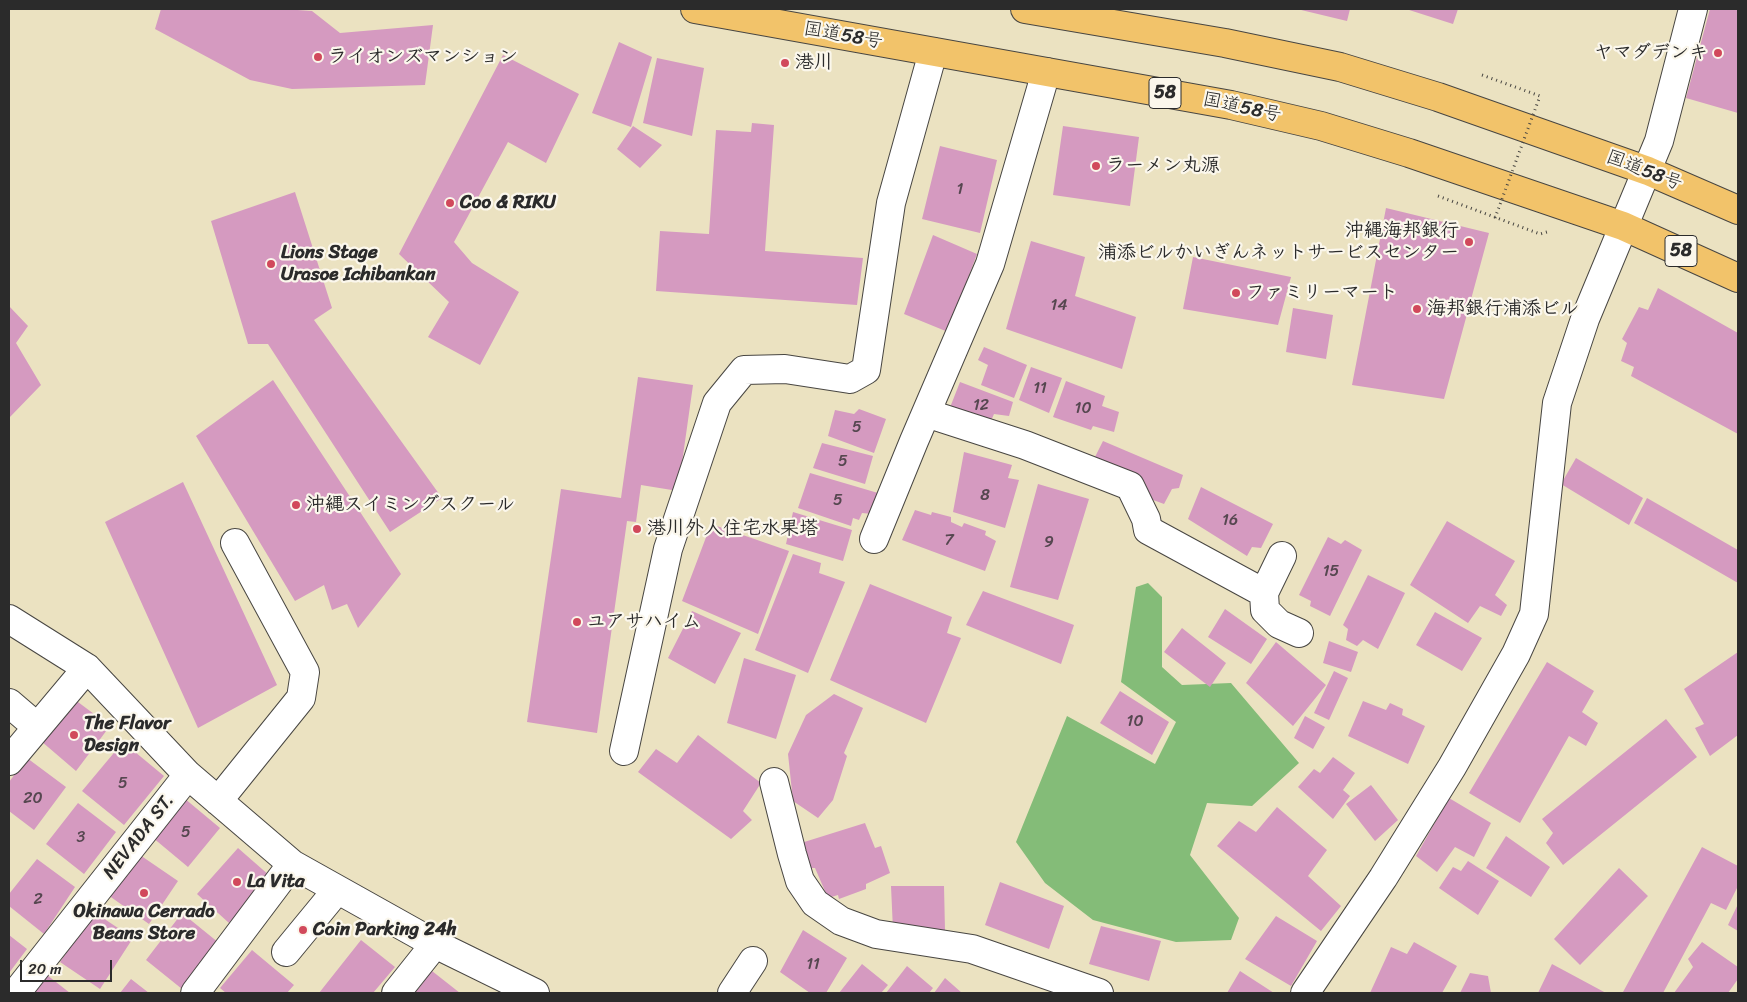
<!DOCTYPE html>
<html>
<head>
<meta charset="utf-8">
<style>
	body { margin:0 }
	#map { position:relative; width:1747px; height:1002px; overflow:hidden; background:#ebe2c1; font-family:Sriracha,sans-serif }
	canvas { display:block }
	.frame { position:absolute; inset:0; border:10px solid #2b2b2b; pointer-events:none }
	.scale { position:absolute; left:20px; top:960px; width:92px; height:22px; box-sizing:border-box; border:2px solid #2b2b2b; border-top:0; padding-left:6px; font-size:15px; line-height:18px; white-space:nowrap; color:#2b2b2b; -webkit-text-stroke:4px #fbf7ec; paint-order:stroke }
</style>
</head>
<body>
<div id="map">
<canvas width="1747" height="1002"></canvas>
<div class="frame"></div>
<div class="scale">20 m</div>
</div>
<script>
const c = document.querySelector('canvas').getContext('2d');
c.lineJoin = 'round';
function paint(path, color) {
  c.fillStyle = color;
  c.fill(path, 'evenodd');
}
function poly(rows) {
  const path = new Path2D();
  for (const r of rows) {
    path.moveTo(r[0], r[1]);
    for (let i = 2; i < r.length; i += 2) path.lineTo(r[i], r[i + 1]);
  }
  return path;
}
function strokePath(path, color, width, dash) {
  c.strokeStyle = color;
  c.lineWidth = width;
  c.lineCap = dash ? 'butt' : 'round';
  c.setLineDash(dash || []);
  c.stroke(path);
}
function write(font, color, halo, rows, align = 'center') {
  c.font = font + ' Sriracha,"Klee One",sans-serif';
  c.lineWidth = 4.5;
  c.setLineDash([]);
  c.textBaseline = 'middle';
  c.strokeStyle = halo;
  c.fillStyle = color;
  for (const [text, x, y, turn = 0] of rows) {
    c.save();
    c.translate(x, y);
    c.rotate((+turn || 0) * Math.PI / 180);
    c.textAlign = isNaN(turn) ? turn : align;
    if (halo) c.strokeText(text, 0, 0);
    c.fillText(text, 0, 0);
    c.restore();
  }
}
paint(poly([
	[1148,583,1162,597,1162,667,1182,685,1231,683,1299,763,1252,806,1207,803,1190,855,1239,918,1231,940,1176,942,1093,920,1045,883,1016,842,1067,716,1155,764,1176,722,1121,682,1136,587]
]), '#84bc78');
paint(poly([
	[161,9,283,9,312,11,340,33,433,25,425,85,292,89,250,80,155,29],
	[1297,9,1350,9,1347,21],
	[1406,9,1458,9,1453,24],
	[1710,9,1738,9,1738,113,1686,98],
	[619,42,652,57,631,127,592,113],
	[503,55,579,94,546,163,508,142,454,242,472,263,519,292,480,365,428,337,449,302,399,254],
	[657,58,704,68,692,136,643,123],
	[752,123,774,125,765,251,863,258,857,305,656,291,660,231,709,234,716,130,751,132],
	[633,126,662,145,640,168,617,149],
	[1063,126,1139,137,1130,206,1053,195],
	[940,146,997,160,980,233,922,219],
	[295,192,332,308,314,320,442,498,390,532,268,344,248,344,211,221],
	[1386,208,1489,233,1444,399,1352,385],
	[933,235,977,254,948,332,904,314],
	[1031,241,1085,257,1075,296,1136,317,1122,369,1006,329],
	[1193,257,1291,277,1278,325,1183,309],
	[1658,288,1738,333,1738,434,1631,376,1634,367,1621,361,1627,343,1622,339,1639,307,1648,310],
	[9,306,28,326,16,343,41,385,9,418],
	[1293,308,1333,315,1326,359,1286,352],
	[984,347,1027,365,1014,398,981,385,988,365,978,360],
	[1031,367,1062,378,1049,413,1019,400],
	[638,377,693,385,678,491,641,485,636,522,627,521,597,733,527,722,561,489,621,498],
	[273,380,401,574,358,628,347,604,332,610,324,585,295,601,196,436],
	[1066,381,1105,396,1102,406,1119,412,1114,432,1093,426,1091,430,1053,417],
	[960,382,1013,402,1009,416,994,414,990,423,949,410],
	[859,409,886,419,874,453,828,436,835,410,854,414],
	[1103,441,1183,475,1179,488,1172,489,1164,504,1145,497,1094,459],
	[822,443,873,456,865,484,813,468],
	[964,452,1012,465,1008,478,1019,480,1005,528,953,512],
	[1576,458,1643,498,1629,525,1561,484],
	[810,473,878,493,872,514,862,513,859,520,853,518,851,526,798,508],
	[183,482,277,685,198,728,105,522],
	[1038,484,1089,499,1058,600,1010,587],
	[1201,487,1273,524,1261,548,1252,547,1247,556,1188,519],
	[1647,498,1738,550,1738,583,1634,523],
	[915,510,931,515,932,512,951,517,951,522,962,527,964,523,986,531,985,535,996,541,985,571,902,540],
	[793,512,852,530,843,561,786,544],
	[1447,521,1515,561,1495,595,1507,605,1501,616,1480,606,1468,623,1410,585],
	[711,524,789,551,758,634,682,601],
	[1328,537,1341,544,1345,540,1362,550,1330,616,1310,606,1311,601,1299,595],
	[793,554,821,563,819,573,845,582,808,673,755,650],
	[1368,575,1405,593,1378,649,1363,640,1357,646,1346,640,1348,629,1343,625],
	[870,584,952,617,947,633,961,638,926,723,830,680],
	[983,591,1074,625,1061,664,966,625],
	[1225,609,1267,639,1251,664,1208,637],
	[692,611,741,633,715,684,668,658],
	[1435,612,1482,638,1462,671,1416,645],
	[1182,628,1226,663,1210,687,1164,652],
	[1329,641,1358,652,1351,672,1323,663],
	[1276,642,1326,685,1293,726,1246,683],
	[1738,652,1738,735,1710,756,1695,728,1704,724,1684,689],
	[744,658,796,675,776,739,727,723],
	[1547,662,1594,691,1582,712,1598,723,1586,746,1569,736,1520,823,1469,793],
	[1334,671,1348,678,1329,720,1314,713],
	[1120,691,1169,722,1152,755,1100,723],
	[834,694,863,708,844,753,847,756,833,800,818,818,793,801,788,754,806,715],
	[74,699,110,726,76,771,41,741],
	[1363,701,1386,710,1390,703,1403,709,1402,715,1425,726,1408,764,1348,736],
	[1305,716,1325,727,1313,749,1294,738],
	[1666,719,1697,757,1563,865,1546,843,1553,833,1542,819],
	[698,735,761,783,743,811,752,820,731,839,638,772,656,749,677,763],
	[123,742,164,776,124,825,82,791],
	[1333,757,1355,773,1343,790,1350,796,1333,819,1298,787,1314,769,1320,773],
	[27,758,66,787,34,830,9,811,9,782],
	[1371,785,1398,820,1375,841,1346,804],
	[184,798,220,828,188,867,152,837],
	[1449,798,1491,823,1474,857,1455,847,1437,872,1416,856],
	[78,803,116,832,84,874,46,844],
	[1277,807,1327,850,1308,876,1341,906,1321,931,1217,846,1239,821,1256,832],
	[865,823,875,848,881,846,890,873,866,884,866,889,839,899,838,895,828,898,815,868,808,868,801,843],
	[1506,836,1550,867,1531,897,1486,868],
	[1702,847,1738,866,1738,886,1726,910,1711,903,1663,993,1623,992],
	[238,848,270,876,229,923,197,894],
	[137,853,178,881,149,924,108,895],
	[37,859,75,887,44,934,9,906,9,894],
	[1468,861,1499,881,1478,915,1439,888,1453,867,1461,871],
	[1619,868,1648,896,1580,965,1554,939],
	[1000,882,1064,906,1049,949,985,925],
	[891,886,944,886,945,930,893,930],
	[1738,904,1738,931,1728,925],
	[94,912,133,938,100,989,60,962],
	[182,913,219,943,182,989,146,960],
	[1276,916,1317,941,1291,986,1245,959],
	[1101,926,1161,941,1149,981,1089,964],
	[803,930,847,958,826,993,810,993,780,972],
	[9,935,27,949,9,973],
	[361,940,395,967,373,993,319,993],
	[1414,942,1457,966,1442,993,1370,993,1391,947,1407,954],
	[1702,942,1738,967,1738,979,1728,993,1674,993,1693,967,1688,959],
	[252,950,294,985,287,993,226,993,220,988],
	[862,964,888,985,881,993,839,993],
	[1552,964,1606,993,1538,993],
	[907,966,933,988,929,993,886,993],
	[432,971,460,993,415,993],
	[1240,971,1274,993,1227,993],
	[1470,973,1488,976,1491,993,1460,993],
	[47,975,70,993,32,993],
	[945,978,962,993,934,993],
	[131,979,149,993,120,993]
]), '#d59ac0');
const minor = poly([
	[926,413,1025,445,1130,486,1146,519,1148,530,1264,593],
	[874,539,914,441,990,264,1046,72],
	[1282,556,1264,593,1265,610,1279,624,1299,633],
	[9,619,87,668,188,775,292,864,435,944,535,993],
	[9,703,37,727],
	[624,751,668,549,717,403,744,370,785,369,850,379,866,370,891,203,933,52],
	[9,761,87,668],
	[774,782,792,854,800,881,815,903,841,921,876,934,972,949,1099,993],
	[218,801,301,698,305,672,235,543],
	[286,952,337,890],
	[16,993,188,775],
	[195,993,292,864],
	[396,993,435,944],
	[732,993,753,961],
	[1305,993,1383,878,1452,767,1516,654,1534,614,1557,403,1585,319,1659,141,1693,9]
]);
const highway = poly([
	[695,9,1231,105,1321,126,1409,153,1623,226,1738,278],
	[1025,9,1225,43,1340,67,1438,97,1648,171,1738,210]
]);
strokePath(minor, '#484642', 30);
strokePath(highway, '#484642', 30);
strokePath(poly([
	[1482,75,1540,96],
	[1438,196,1540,234,1547,232]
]), '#484642', 3, [1, 4]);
strokePath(minor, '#fff', 28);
strokePath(highway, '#f2c36a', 28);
strokePath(poly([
	[1495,218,1540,96]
]), '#484642', 3, [1, 4]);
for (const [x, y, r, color] of [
	[1718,53,5,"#d1495b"],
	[318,57,5,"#d1495b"],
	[785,63,5,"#d1495b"],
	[1096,166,5,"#d1495b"],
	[450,203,5,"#d1495b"],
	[1469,242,5,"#d1495b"],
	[271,264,5,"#d1495b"],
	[1236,293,5,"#d1495b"],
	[1417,309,5,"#d1495b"],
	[296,505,5,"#d1495b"],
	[637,529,5,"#d1495b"],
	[577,622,5,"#d1495b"],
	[74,735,5,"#d1495b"],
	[237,882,5,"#d1495b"],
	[144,893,5,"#d1495b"],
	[303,930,5,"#d1495b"]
]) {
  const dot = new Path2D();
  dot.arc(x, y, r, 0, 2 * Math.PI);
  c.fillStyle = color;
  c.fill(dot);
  strokePath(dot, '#fbf7ec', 2);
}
write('16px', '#564750', null, [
	["1",960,190],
	["14",1059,306],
	["11",1040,389],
	["12",981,406],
	["10",1083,409],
	["5",857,428],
	["5",843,462],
	["8",985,496],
	["5",838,501],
	["16",1230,521],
	["7",949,541],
	["9",1049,543],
	["15",1331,572],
	["10",1135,722],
	["5",123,784],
	["20",33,799],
	["5",186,833],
	["3",81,838],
	["2",38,900],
	["11",813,965]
]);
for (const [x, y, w] of [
	[1165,93,32],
	[1681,251,32]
]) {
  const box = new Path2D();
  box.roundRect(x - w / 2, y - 15.5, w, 31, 4);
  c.fillStyle = '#fbf7ec';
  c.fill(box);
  strokePath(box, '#2b2b2b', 1);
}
write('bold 18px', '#2b2b2b', null, [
	["58",1165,93],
	["58",1681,251]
]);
write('19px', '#2b2b2b', '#fbf7ec', [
	["国道58号",843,36,10],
	["国道58号",1242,108,12],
	["国道58号",1644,171,21],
	["NEVADA ST.",139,837,-52]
]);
write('bold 19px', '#2b2b2b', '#fbf7ec', [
	["ヤマダデンキ",1708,53,"right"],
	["ライオンズマンション",328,57],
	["港川",795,63],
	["ラーメン丸源",1106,166],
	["Coo & RIKU",460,203],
	["沖縄海邦銀行",1459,231,"right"],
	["浦添ビルかいぎんネットサービスセンター",1459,253,"right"],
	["Lions Stage",281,253],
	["Urasoe Ichibankan",281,275],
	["ファミリーマート",1246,293],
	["海邦銀行浦添ビル",1427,309],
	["沖縄スイミングスクール",306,505],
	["港川外人住宅水果塔",647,529],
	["ユアサハイム",587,622],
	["The Flavor",84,724],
	["Design",84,746],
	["La Vita",247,882],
	["Okinawa Cerrado",144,912,"center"],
	["Beans Store",144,934,"center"],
	["Coin Parking 24h",313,930]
], 'left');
</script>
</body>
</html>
